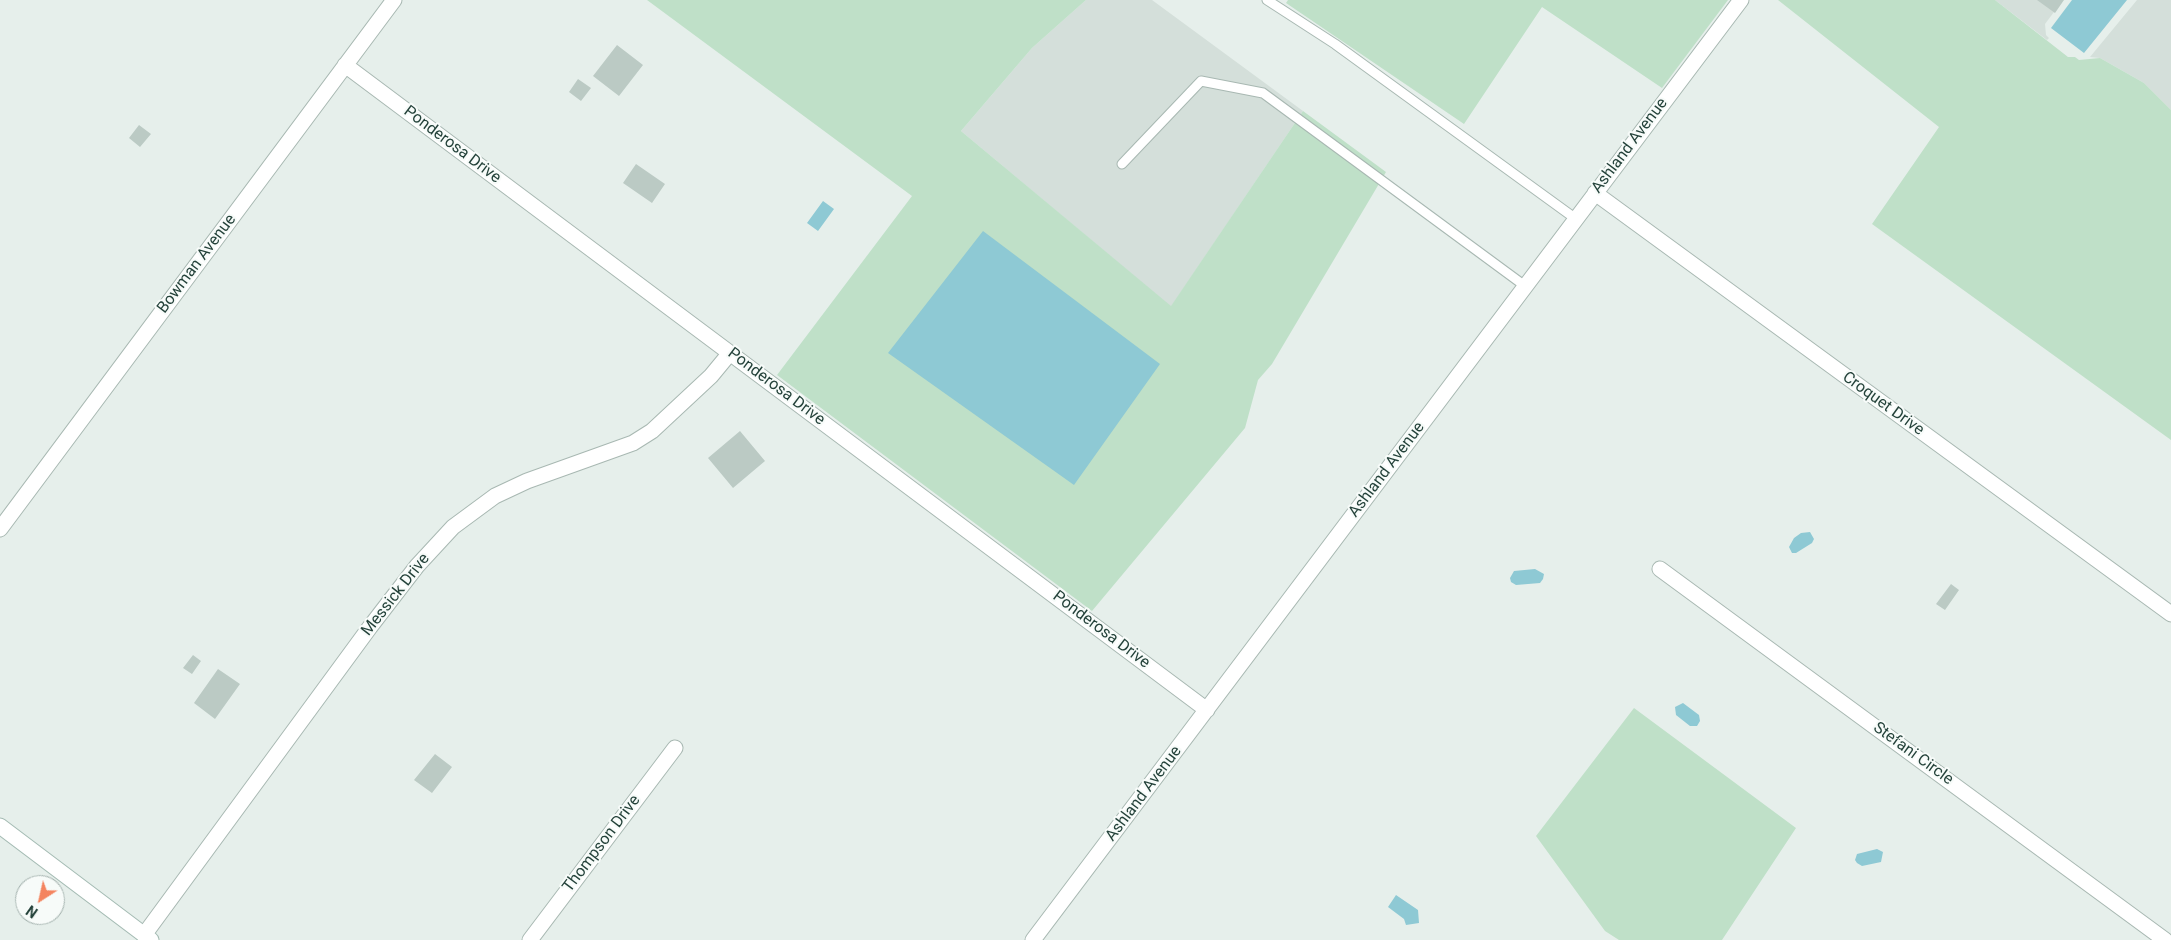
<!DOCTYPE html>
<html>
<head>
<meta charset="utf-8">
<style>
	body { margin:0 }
	#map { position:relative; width:2171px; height:940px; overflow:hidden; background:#e6efeb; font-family:Roboto,sans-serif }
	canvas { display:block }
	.north { position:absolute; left:15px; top:875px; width:50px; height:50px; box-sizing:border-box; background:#f7fbf9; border:1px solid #a3b1ad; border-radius:50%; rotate:215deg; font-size:14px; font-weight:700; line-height:20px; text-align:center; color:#24423a }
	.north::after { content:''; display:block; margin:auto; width:18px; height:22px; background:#f4845f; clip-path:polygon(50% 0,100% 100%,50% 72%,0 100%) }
</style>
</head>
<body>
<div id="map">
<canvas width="2171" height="940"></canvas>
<div class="north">N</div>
</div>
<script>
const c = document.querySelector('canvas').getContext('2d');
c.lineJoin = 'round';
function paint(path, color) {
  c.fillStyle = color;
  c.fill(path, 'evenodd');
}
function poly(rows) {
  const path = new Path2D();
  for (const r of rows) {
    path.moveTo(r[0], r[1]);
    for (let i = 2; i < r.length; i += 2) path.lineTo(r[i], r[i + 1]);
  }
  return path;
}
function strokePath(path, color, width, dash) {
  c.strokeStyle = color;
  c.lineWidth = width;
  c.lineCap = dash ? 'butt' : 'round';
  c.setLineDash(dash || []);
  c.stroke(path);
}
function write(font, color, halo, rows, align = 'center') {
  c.font = font + ' Roboto,sans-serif';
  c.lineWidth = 4;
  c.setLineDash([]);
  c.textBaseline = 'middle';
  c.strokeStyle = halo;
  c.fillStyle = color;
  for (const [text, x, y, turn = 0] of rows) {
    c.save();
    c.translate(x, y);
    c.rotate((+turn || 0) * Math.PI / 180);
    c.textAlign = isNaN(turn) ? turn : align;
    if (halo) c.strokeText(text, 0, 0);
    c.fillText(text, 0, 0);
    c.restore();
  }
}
paint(poly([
	[1086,0,1152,0,1303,111,1171,307,961,131,1032,48],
	[1995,0,2063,0,2045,24,2046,35,2049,38,2047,40],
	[2137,0,2171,0,2171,110,2144,83,2100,58,2090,57]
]), '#d4dfda');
paint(poly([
	[647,0,1086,0,1032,48,961,131,1171,306,1303,111,1386,172,1272,364,1258,380,1245,428,1092,611,777,375,912,196],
	[1288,0,1728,0,1662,88,1542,7,1464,124,1286,3],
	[1778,0,1995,0,2068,57,2075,57,2079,60,2100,58,2144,83,2171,110,2171,440,1872,224,1939,127],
	[1634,708,1796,828,1722,940,1619,940,1605,931,1536,836]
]), '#bfe0c8');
paint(poly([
	[2072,0,2127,0,2084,53,2051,28],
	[823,201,834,209,818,231,807,223],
	[983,231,1160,364,1074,485,888,353],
	[1810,532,1814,539,1812,543,1796,553,1792,553,1789,547,1794,538,1801,533],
	[1535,569,1544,574,1543,579,1540,583,1516,585,1511,582,1510,578,1514,571],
	[1683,703,1699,715,1700,721,1697,726,1690,726,1676,715,1675,707],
	[1877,849,1883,852,1881,862,1862,866,1857,863,1855,860,1857,854],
	[1396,895,1418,910,1419,923,1406,925,1404,919,1388,907]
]), '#8ec9d4');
paint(poly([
	[2037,0,2064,0,2055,13],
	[617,45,643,65,619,96,593,76],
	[578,79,591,88,581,101,569,92],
	[139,125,151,134,140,147,129,138],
	[636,164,665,184,652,203,623,183],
	[740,431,765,461,733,488,708,458],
	[1951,584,1959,590,1945,610,1936,604],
	[193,655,201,661,192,674,183,668],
	[218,669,240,684,215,719,194,703],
	[435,754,452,767,432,793,414,780]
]), '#bbcac4');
const lane = poly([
	[1267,0,1335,44,1576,219],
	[1122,164,1201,81,1263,93,1525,286]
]);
const street = poly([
	[345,65,1207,710],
	[1595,193,2171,614],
	[0,529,394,0],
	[1660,569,2165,940],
	[144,935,370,627,417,566,453,527,495,496,527,481,633,443,652,431,711,376,730,353],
	[530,940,675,748],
	[1033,940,1741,0]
]);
const secondary = poly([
	[0,826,151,940]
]);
strokePath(lane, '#a8b8b2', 11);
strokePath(street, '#a8b8b2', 17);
strokePath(secondary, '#a4bbb3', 17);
strokePath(lane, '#fff', 9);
strokePath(street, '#fff', 15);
strokePath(secondary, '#fff', 15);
write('16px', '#24423a', '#f7fbf9', [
	["Ponderosa Drive",452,145,37],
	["Ashland Avenue",1630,146,-53],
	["Bowman Avenue",197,264,-53],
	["Ponderosa Drive",776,387,37],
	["Croquet Drive",1883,404,36],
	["Ashland Avenue",1387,470,-53],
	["Messick Drive",396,595,-52],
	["Ponderosa Drive",1101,630,37],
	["Stefani Circle",1913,754,36],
	["Ashland Avenue",1144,794,-53],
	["Thompson Drive",602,844,-53]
]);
</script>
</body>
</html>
